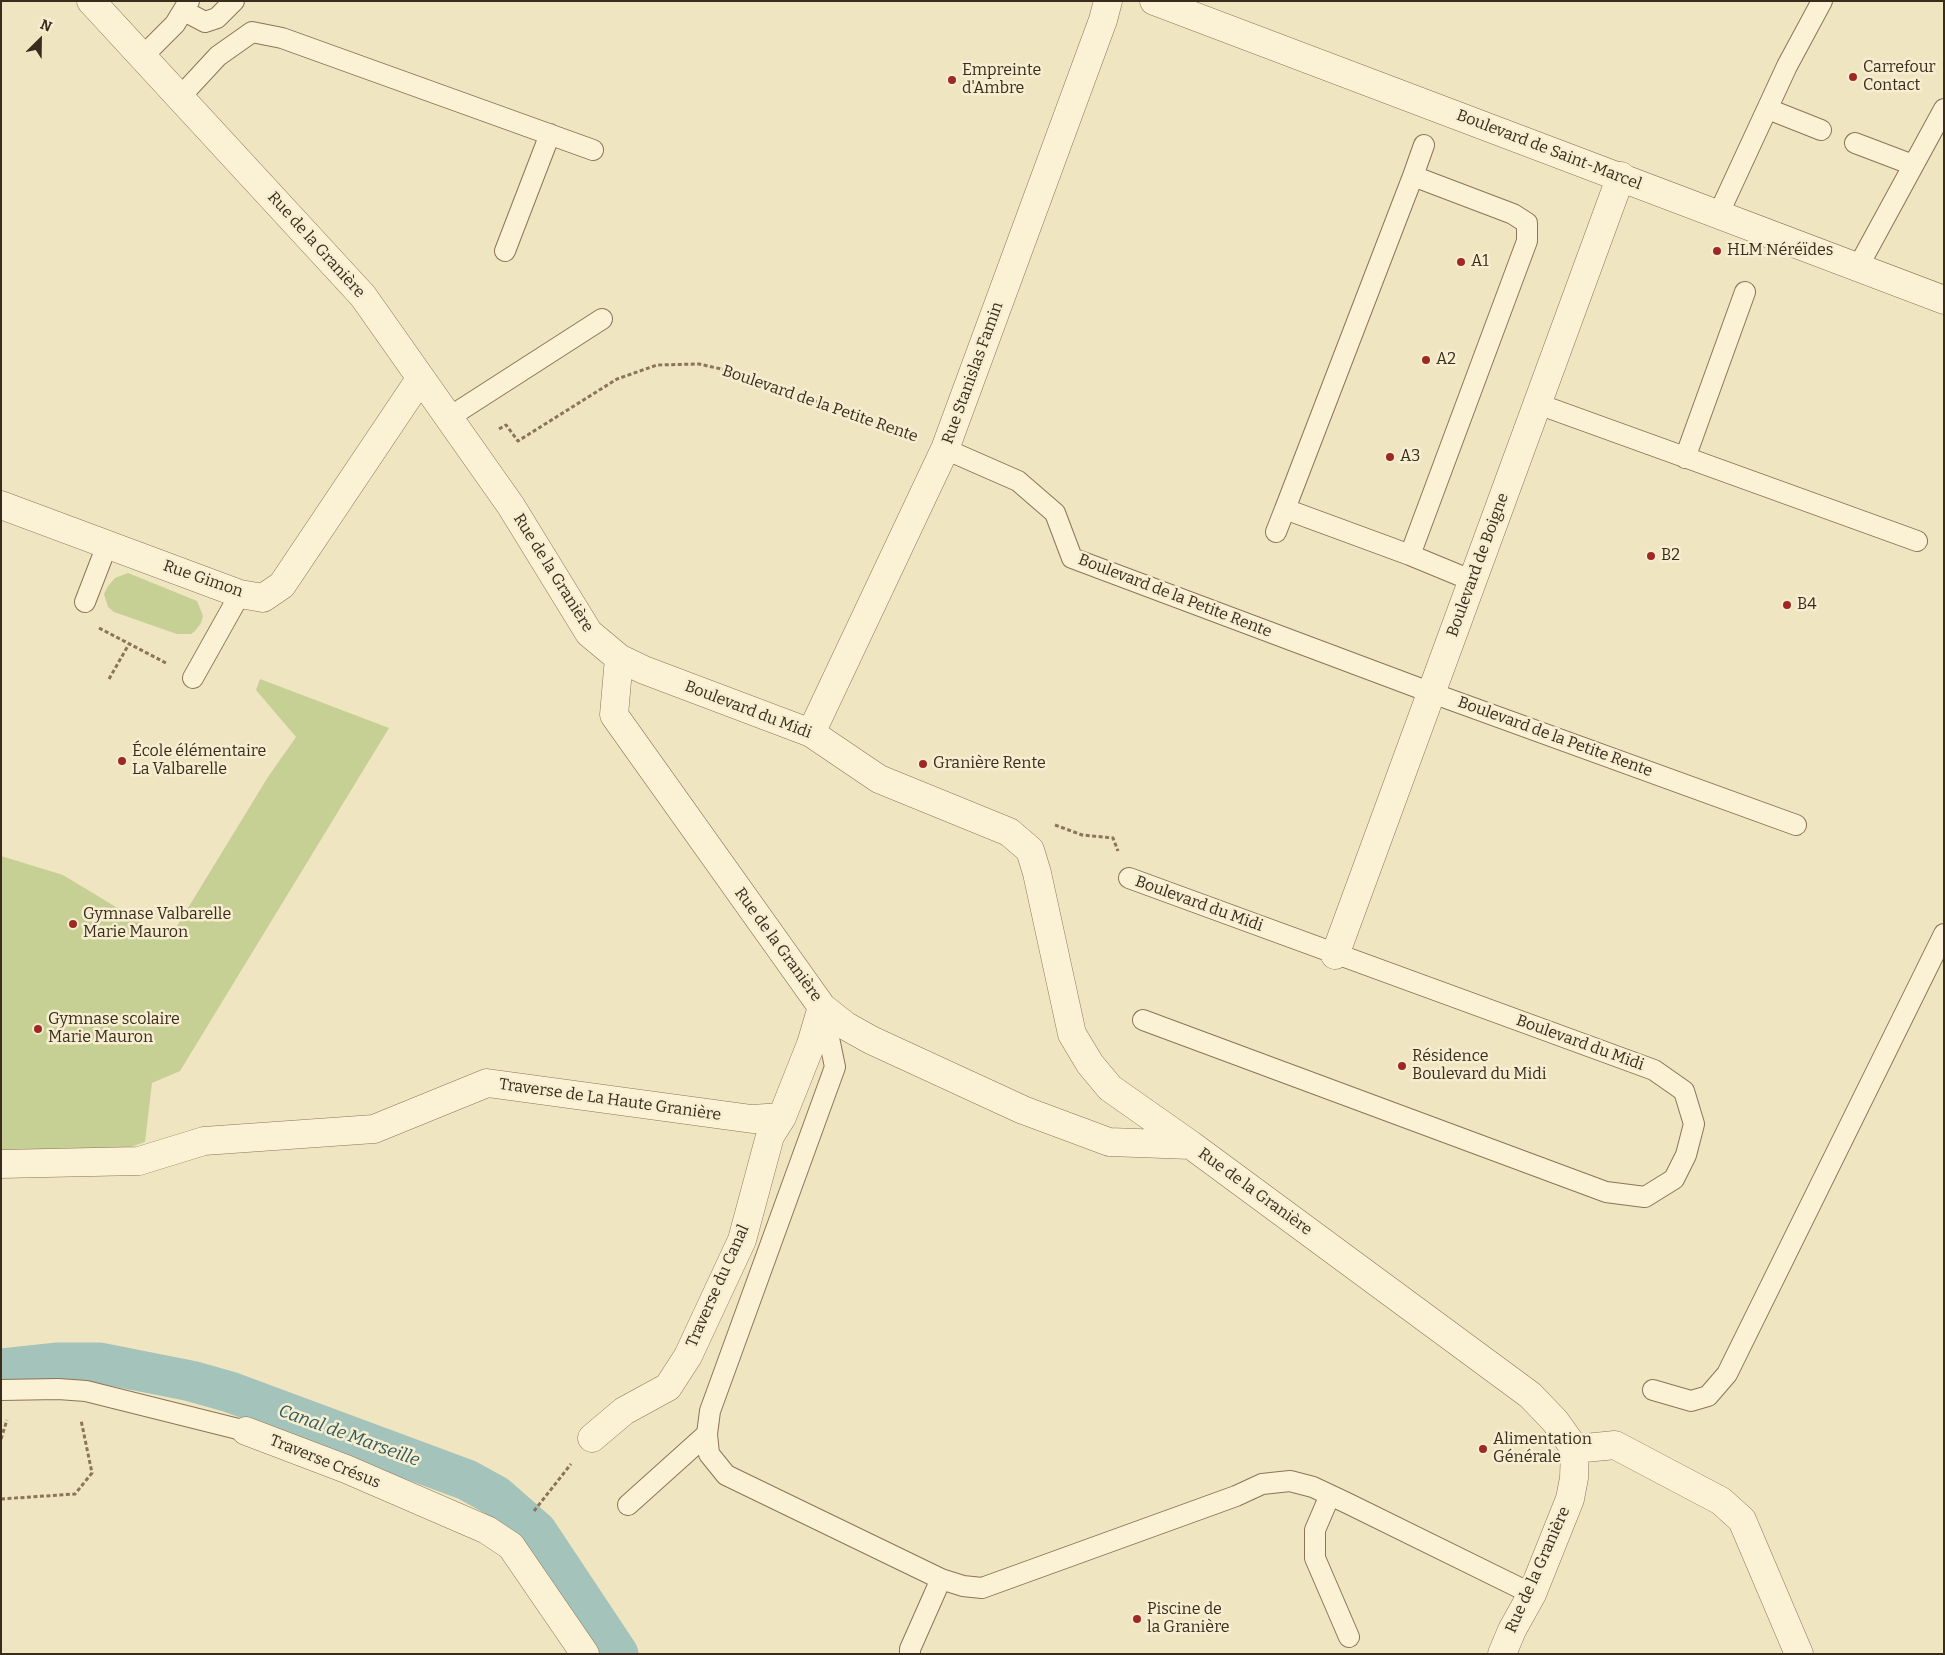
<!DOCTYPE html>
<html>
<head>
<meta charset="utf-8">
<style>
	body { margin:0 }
	#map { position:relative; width:1945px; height:1655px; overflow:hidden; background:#f0e5c1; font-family:Bitter,serif }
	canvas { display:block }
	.frame { position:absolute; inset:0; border:2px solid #3a2c1d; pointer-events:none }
	.north { position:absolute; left:15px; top:15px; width:50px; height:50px; -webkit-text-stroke:4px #f7eed1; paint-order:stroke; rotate:23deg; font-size:14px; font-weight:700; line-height:20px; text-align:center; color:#3a2c1d }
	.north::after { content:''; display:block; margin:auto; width:18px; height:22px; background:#3a2c1d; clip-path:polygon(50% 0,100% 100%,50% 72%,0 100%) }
</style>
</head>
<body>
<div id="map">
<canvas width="1945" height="1655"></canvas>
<div class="frame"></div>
<div class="north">N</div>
</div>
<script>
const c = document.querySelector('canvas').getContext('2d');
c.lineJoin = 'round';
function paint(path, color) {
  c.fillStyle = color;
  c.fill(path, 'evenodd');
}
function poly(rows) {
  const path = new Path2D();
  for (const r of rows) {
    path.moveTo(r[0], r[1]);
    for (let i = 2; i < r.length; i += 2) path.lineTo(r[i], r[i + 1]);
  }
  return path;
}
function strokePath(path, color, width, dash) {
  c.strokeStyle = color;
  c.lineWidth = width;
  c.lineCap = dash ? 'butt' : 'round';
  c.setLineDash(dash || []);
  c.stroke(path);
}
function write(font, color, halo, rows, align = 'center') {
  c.font = font + ' Bitter,serif';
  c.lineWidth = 5;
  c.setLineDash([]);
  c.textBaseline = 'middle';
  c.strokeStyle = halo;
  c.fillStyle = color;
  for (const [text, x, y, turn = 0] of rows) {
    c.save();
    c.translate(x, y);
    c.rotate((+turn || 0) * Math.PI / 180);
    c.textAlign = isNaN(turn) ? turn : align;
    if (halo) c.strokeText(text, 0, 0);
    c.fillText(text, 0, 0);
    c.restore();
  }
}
paint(poly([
	[128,573,197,601,203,616,201,623,195,631,191,634,177,634,114,612,108,607,104,594,108,586,115,578],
	[260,679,389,728,180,1071,152,1083,145,1142,113,1153,1,1152,1,856,63,875,169,939,268,777,296,737,256,690]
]), '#c6cf94');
strokePath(poly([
	[1,1369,58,1363,100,1363,191,1381,230,1392,467,1480,496,1496,537,1532,618,1654]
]), '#a4c3bb', 41);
const service = poly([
	[184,11,205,22,217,18,234,1],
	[143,56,175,24,189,1],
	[180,97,218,56,252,32,282,38,593,150],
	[1768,109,1821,130],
	[1855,143,1913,165],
	[1413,176,1424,145],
	[1719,213,1787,66,1822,1],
	[505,251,550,134],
	[1858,267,1944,109],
	[1538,404,1917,541],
	[448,418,602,319],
	[945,449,1018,481,1055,513,1072,558,1432,693,1796,825],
	[1685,458,1745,292],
	[1276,532,1285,509],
	[1410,555,1527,241,1527,223,1513,214,1413,176,1285,509,1410,555,1473,581],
	[85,602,107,545],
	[193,678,240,594],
	[1129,878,1654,1070,1684,1091,1694,1124,1686,1155,1674,1179,1645,1197,1606,1192,1143,1020],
	[823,1009,835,1067,710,1411,707,1434,709,1454,726,1475,941,1579,963,1586,982,1588,1236,1496,1262,1484,1290,1481,1313,1487,1347,1503,1532,1594],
	[1,1390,58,1389,86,1391,246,1431],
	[1653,1390,1691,1401,1708,1396,1727,1374,1944,934],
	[1330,1495,1315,1530,1315,1558,1349,1637],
	[628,1505,707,1434],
	[910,1654,910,1649,941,1579]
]);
const minor = poly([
	[91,1,363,296,511,506,589,633,619,658,644,670,811,733,879,779,1009,832,1030,850,1037,873,1072,1034,1090,1064,1110,1088,1191,1145,1530,1395,1555,1421,1575,1449,1574,1478,1570,1499,1532,1594,1512,1630,1502,1654],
	[1,505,240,594,263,598,282,585,420,379],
	[619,658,614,715,822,1007,846,1026,871,1040,1023,1110,1109,1142,1191,1145],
	[811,733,945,449,1103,20,1108,1],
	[1335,955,1621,176],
	[1,1164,139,1161,204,1141,374,1129,487,1083,752,1119,782,1117],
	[246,1431,346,1469,487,1530,511,1546,585,1654],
	[592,1438,624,1411,668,1387,688,1356,742,1240,770,1136,782,1117,811,1044,822,1007],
	[1575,1449,1615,1445,1721,1501,1742,1520,1799,1654]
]);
const tertiary = poly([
	[1154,1,1944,300]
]);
strokePath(service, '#8b7558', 22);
strokePath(minor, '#8b7558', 29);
strokePath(tertiary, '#8b7558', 29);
strokePath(poly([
	[499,429,506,425,518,441,617,379,657,365,699,364,739,373,914,437],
	[99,628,166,663],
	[109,679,129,644],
	[1055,825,1082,835,1113,838,1118,851],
	[1,1439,7,1420],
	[1,1499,75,1494,92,1473,81,1420],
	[534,1511,571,1464]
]), '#8b7558', 3, [4, 2.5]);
strokePath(service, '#fbf1d5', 20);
strokePath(minor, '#fbf1d5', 28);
strokePath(tertiary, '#fbf1d5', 28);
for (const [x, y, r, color] of [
	[1853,77,5,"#9e2924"],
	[952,80,5,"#9e2924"],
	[1717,251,5,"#9e2924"],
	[1461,262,5,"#9e2924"],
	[1426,360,5,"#9e2924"],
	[1390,457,5,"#9e2924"],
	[1651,556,5,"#9e2924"],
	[1787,605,5,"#9e2924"],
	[122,761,5,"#9e2924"],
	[923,764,5,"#9e2924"],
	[73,924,5,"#9e2924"],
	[38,1029,5,"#9e2924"],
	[1402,1066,5,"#9e2924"],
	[1483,1449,5,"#9e2924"],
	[1137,1619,5,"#9e2924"]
]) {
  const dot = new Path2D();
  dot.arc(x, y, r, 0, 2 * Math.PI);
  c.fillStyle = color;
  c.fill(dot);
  strokePath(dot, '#f7eed1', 2);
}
write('16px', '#3a2c1d', '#f7eed1', [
	["Carrefour",1863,68],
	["Contact",1863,86],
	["Empreinte",962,71],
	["d'Ambre",962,89],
	["HLM Néréïdes",1727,251],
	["A1",1471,262],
	["A2",1436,360],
	["A3",1400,457],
	["B2",1661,556],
	["B4",1797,605],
	["École élémentaire",132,752],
	["La Valbarelle",132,770],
	["Granière Rente",933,764],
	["Gymnase Valbarelle",83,915],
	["Marie Mauron",83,933],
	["Gymnase scolaire",48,1020],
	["Marie Mauron",48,1038],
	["Résidence",1412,1057],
	["Boulevard du Midi",1412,1075],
	["Alimentation",1493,1440],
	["Générale",1493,1458],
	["Piscine de",1147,1610],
	["la Granière",1147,1628]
], 'left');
write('16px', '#3a2c1d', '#f7eed1', [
	["Boulevard de Saint-Marcel",1549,150,21],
	["Rue de la Granière",316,245,48],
	["Rue Stanislas Famin",973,373,-70],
	["Boulevard de la Petite Rente",820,404,19],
	["Boulevard de Boigne",1478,565,-70],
	["Rue de la Granière",553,573,58],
	["Rue Gimon",203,579,19],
	["Boulevard de la Petite Rente",1175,596,21],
	["Boulevard du Midi",748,710,21],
	["Boulevard de la Petite Rente",1555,737,20],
	["Boulevard du Midi",1199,904,20],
	["Rue de la Granière",778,945,54],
	["Boulevard du Midi",1580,1043,20],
	["Traverse de La Haute Granière",610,1100,8],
	["Rue de la Granière",1255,1192,36],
	["Traverse du Canal",718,1286,-66],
	["Traverse Crésus",325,1462,22],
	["Rue de la Granière",1538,1570,-66]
]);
write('italic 18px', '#2b5b5a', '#f7eed1', [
	["Canal de Marseille",349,1436,20]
]);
</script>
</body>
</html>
